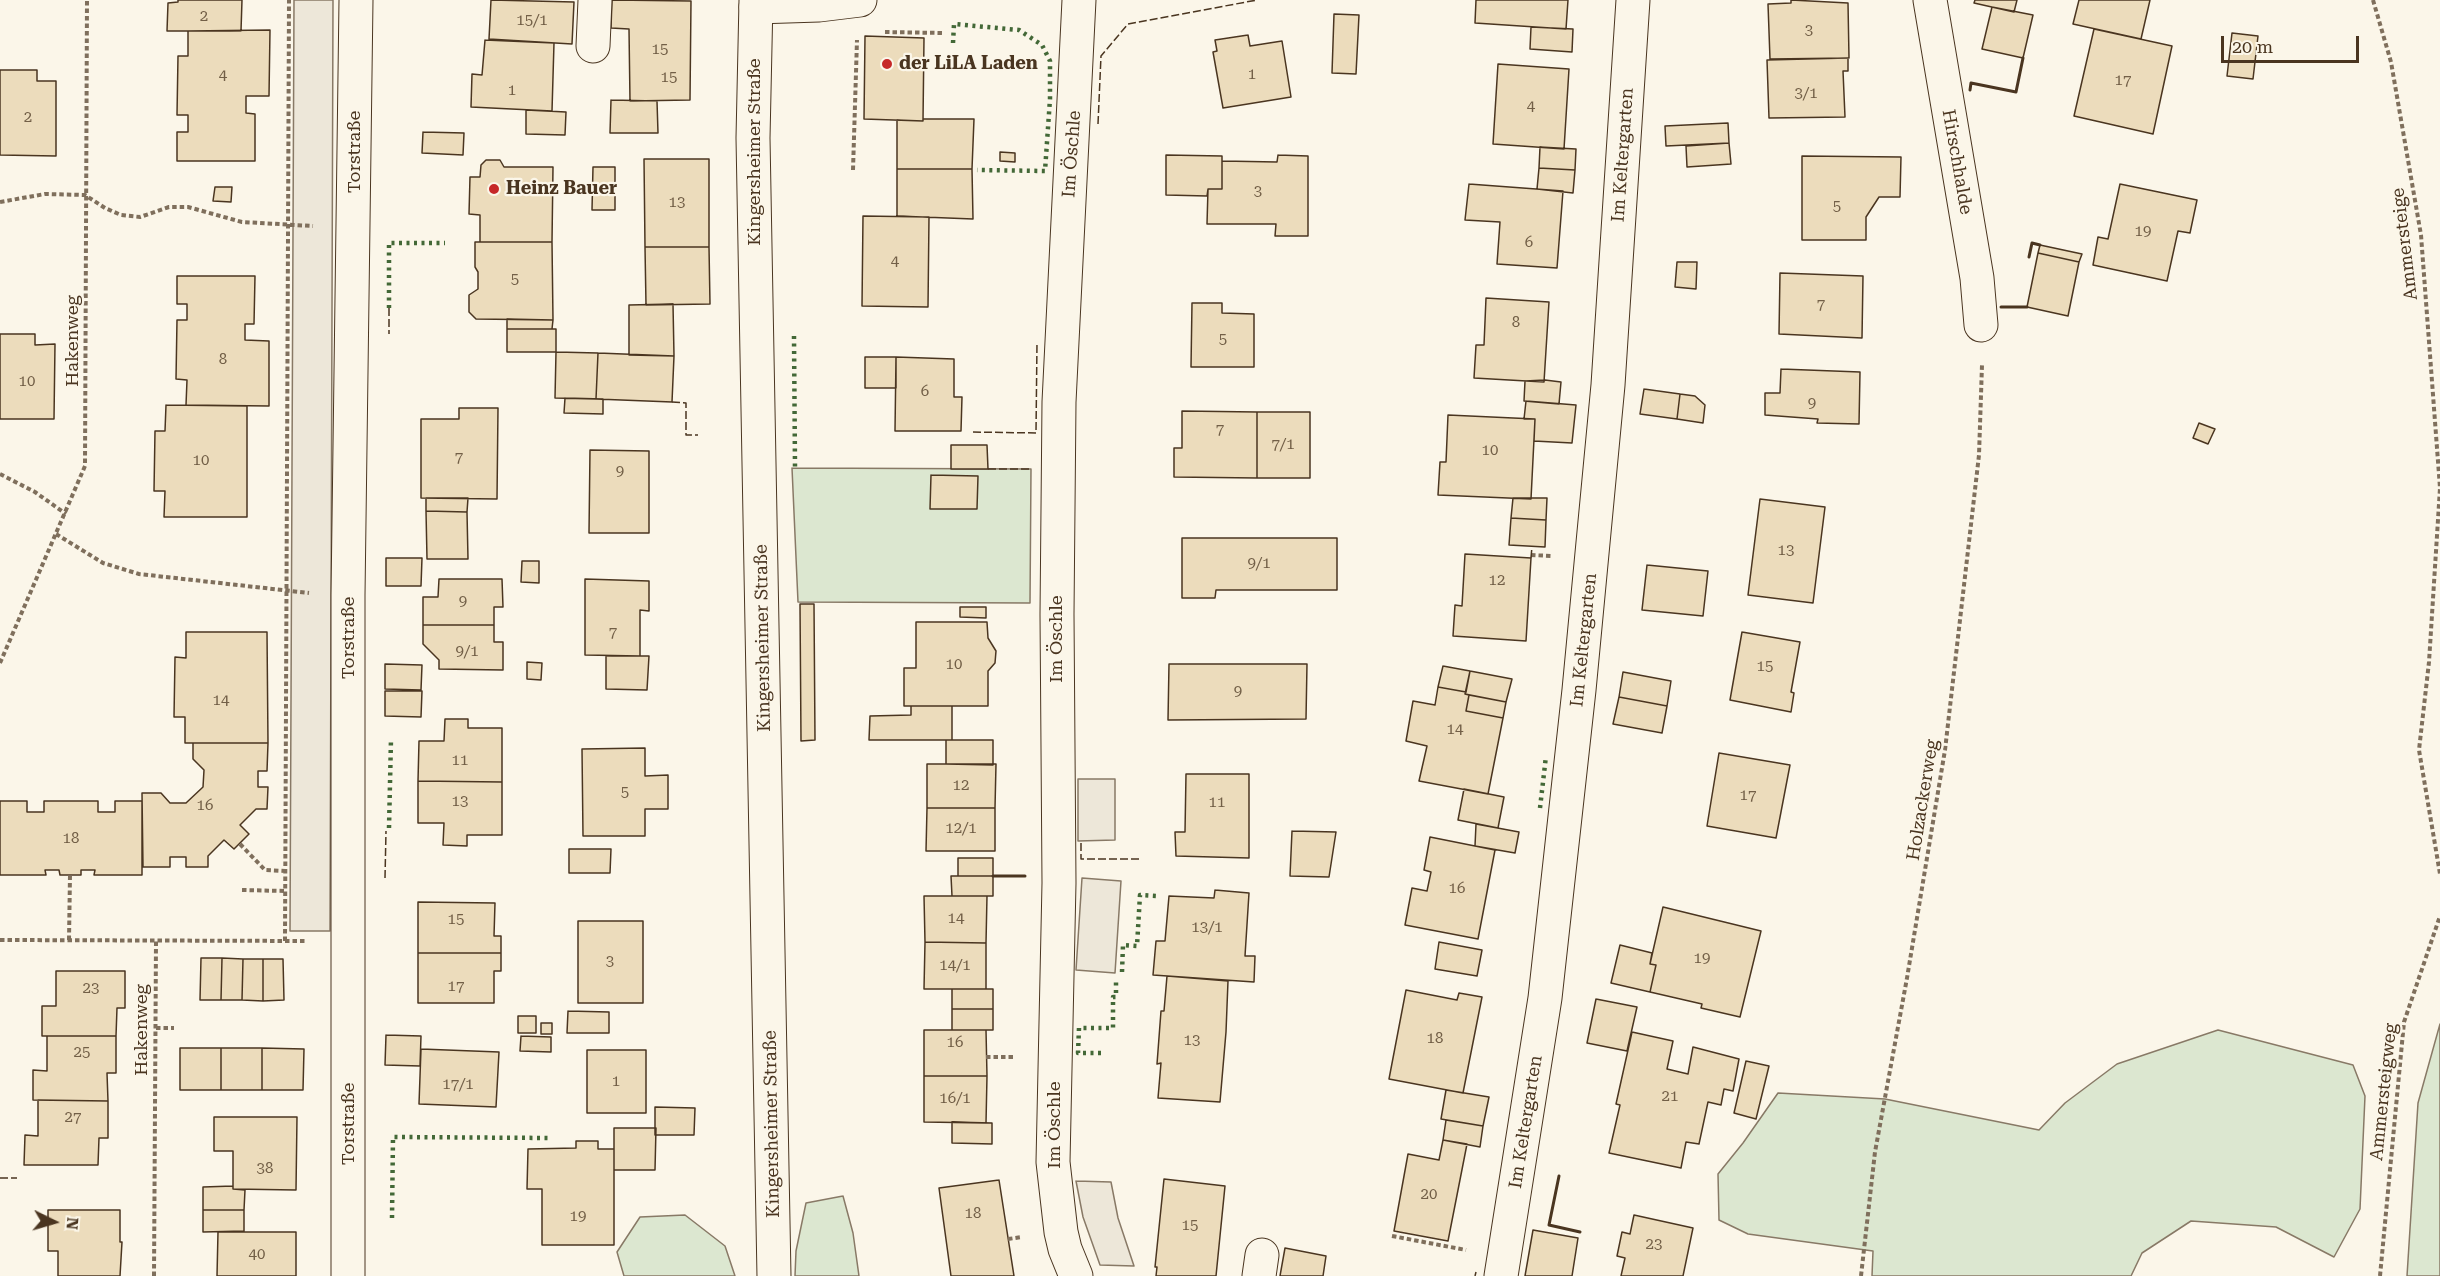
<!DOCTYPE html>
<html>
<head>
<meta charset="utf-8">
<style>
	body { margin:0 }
	#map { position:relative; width:2440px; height:1276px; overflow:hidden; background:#fbf6e9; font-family:"Roboto Serif",serif }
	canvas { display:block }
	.north { position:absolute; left:24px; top:1192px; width:60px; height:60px; -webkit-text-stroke:4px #fbf6e9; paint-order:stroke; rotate:95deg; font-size:16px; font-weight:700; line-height:24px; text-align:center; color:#4a3520 }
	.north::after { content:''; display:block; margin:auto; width:21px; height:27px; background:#4a3520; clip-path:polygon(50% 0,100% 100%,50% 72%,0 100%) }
	.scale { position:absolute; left:2221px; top:36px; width:138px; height:27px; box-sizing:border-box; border:3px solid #4a3520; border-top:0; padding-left:8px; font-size:18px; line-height:21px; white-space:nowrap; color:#4a3520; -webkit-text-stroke:4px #fbf6e9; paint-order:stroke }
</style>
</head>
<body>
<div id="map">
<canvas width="2440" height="1276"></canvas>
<div class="north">N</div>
<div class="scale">20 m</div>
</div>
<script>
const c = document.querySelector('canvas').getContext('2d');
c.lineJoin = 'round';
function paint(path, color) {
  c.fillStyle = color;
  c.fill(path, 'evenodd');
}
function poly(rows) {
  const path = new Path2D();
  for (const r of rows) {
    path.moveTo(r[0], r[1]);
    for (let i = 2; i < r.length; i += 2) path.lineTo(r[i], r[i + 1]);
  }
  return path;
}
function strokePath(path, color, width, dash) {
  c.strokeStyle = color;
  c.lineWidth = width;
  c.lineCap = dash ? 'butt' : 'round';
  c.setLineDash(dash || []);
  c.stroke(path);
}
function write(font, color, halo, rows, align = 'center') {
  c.font = font + ' "Roboto Serif",serif';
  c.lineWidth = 4.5;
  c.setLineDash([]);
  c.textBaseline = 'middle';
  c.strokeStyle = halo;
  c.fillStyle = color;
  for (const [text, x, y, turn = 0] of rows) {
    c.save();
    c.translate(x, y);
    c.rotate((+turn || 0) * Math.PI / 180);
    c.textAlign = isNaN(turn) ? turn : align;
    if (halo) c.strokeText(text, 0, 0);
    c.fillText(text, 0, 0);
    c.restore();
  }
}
const green = poly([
	[792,468,1031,469,1030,603,798,602,792,468],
	[2440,1024,2440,1276,2407,1276,2418,1103,2440,1024],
	[2218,1030,2353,1065,2365,1096,2360,1209,2334,1257,2276,1227,2191,1221,2142,1253,2131,1276,1872,1276,1873,1251,1748,1234,1719,1220,1718,1174,1743,1143,1778,1093,1885,1099,2039,1130,2065,1103,2117,1064,2218,1030],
	[843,1196,853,1233,859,1276,795,1276,796,1251,806,1203,843,1196],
	[685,1215,725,1246,735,1276,624,1276,617,1252,640,1217,685,1215]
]);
paint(green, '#dce7d0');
strokePath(green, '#887966', 1.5);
const parking = poly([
	[294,0,333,0,330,931,290,931,294,0],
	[1078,779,1115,779,1115,840,1078,841,1078,779],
	[1082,878,1121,881,1115,973,1076,970,1082,878],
	[1076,1181,1111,1182,1118,1218,1134,1266,1100,1265,1083,1217,1076,1181]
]);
paint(parking, '#ede7d9');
strokePath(parking, '#887966', 1.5);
const building = poly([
	[178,0,242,0,241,31,167,31,168,3,178,2,178,0],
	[491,0,574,2,572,44,489,39,491,0],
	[612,0,691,1,690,100,630,101,629,29,611,28,612,0],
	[1476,0,1568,0,1566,29,1475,23,1476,0],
	[1791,0,1848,3,1849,58,1770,59,1768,4,1791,3,1791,0],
	[1975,0,2017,0,2014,12,1974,3,1975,0],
	[2079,0,2150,0,2141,39,2073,24,2079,0],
	[1992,7,2033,15,2023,58,1982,49,1992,7],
	[1334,14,1359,15,1356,74,1332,73,1334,14],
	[1531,27,1573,29,1572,52,1530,49,1531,27],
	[2094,29,2172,46,2153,134,2074,116,2094,29],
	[270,30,269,96,246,96,246,113,255,114,255,161,177,161,177,132,188,132,188,115,177,115,178,56,188,56,188,31,270,30],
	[2232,33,2258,36,2253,79,2227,76,2232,33],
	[1248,35,1250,46,1282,41,1291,97,1223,108,1213,52,1217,51,1215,40,1248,35],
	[865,36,924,38,923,121,864,119,865,36],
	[485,40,554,43,552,111,471,107,472,74,482,75,485,40],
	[1848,58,1848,71,1843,71,1845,117,1769,118,1767,60,1848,58],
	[1498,64,1569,69,1564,149,1493,144,1498,64],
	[0,70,37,70,37,81,56,81,56,156,0,155,0,70],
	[611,100,657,101,658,133,610,133,611,100],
	[526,110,566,112,565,135,526,134,526,110],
	[923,119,974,119,972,169,897,169,897,120,923,121,923,119],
	[1728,123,1729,143,1666,146,1665,126,1728,123],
	[423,132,464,133,463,155,422,153,423,132],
	[1729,143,1731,164,1687,167,1686,146,1729,143],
	[1540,147,1576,149,1575,170,1539,168,1540,147],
	[1000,152,1015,153,1015,162,1000,161,1000,152],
	[1166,155,1222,156,1222,189,1208,189,1207,196,1166,195,1166,155],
	[1278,155,1308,156,1308,236,1275,236,1276,224,1207,224,1208,189,1222,189,1222,161,1277,162,1278,155],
	[1802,156,1901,157,1900,197,1879,197,1866,217,1866,240,1802,240,1802,156],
	[644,159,709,159,709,247,645,247,644,159],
	[486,160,500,160,504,167,553,167,552,242,480,242,480,215,469,214,470,177,480,177,481,165,486,160],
	[593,167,615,167,615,210,592,210,593,167],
	[1539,168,1575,170,1573,193,1537,189,1539,168],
	[897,169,972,169,973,219,897,216,897,169],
	[1469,184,1563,191,1557,268,1497,264,1500,222,1465,220,1469,184],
	[2120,184,2197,200,2190,233,2178,231,2167,281,2093,265,2098,237,2108,239,2120,184],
	[215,187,232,187,231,202,213,201,215,187],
	[863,216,929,217,928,307,862,306,863,216],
	[475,242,552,242,553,320,476,319,469,312,469,295,478,289,478,272,475,267,475,242],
	[2040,245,2082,254,2079,262,2038,253,2040,245],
	[645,247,709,247,710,304,646,305,645,247],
	[2038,253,2079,262,2068,316,2027,307,2038,253],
	[1677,262,1697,262,1696,289,1675,287,1677,262],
	[1780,273,1863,276,1862,338,1779,334,1780,273],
	[177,276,255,276,254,324,245,324,245,340,269,341,269,406,186,405,187,380,176,379,177,320,187,320,187,304,177,304,177,276],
	[1486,298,1549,302,1544,382,1474,378,1476,345,1484,345,1486,298],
	[1192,303,1222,303,1222,313,1254,314,1254,367,1191,367,1192,303],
	[673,304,674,356,629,355,629,305,673,304],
	[507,319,553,320,552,329,507,329,507,319],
	[507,329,556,329,556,352,507,352,507,329],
	[0,334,35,334,35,345,55,344,54,419,0,419,0,334],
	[556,352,598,353,596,399,555,398,556,352],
	[598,353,674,356,672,402,596,399,598,353],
	[865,357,896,357,896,388,865,388,865,357],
	[896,357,954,359,954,397,962,397,961,431,895,431,896,357],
	[1781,369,1860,372,1859,424,1817,423,1818,419,1765,415,1765,393,1780,393,1781,369],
	[1545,380,1561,382,1559,404,1524,401,1525,381,1545,380],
	[1644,389,1680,394,1677,419,1640,414,1644,389],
	[1680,394,1695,396,1705,405,1703,423,1677,419,1680,394],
	[565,398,603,399,603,414,564,413,565,398],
	[1526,401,1576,405,1572,443,1534,441,1535,419,1524,419,1526,401],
	[166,405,247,406,247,517,164,517,165,491,154,491,155,431,165,431,166,405],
	[459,408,498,408,497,499,421,498,421,419,459,419,459,408],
	[1182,411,1257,412,1257,478,1174,477,1174,448,1182,448,1182,411],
	[1257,412,1310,412,1310,478,1257,478,1257,412],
	[1448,415,1535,419,1531,499,1438,495,1440,462,1446,462,1448,415],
	[2199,423,2215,429,2208,444,2193,438,2199,423],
	[951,445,987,445,988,469,951,469,951,445],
	[590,450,649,451,649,533,589,533,590,450],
	[931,475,978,476,977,509,930,509,931,475],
	[426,498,468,498,467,512,426,511,426,498],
	[1513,498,1547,498,1546,520,1511,518,1513,498],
	[1760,499,1825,507,1813,603,1748,595,1760,499],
	[426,511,467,512,468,559,427,559,426,511],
	[1511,518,1546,520,1545,547,1509,545,1511,518],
	[1182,538,1337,538,1337,590,1216,590,1215,598,1182,598,1182,538],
	[1465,554,1531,558,1526,641,1453,636,1455,605,1462,606,1465,554],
	[386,558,422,558,421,586,386,586,386,558],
	[522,561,539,561,539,583,521,582,522,561],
	[1647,565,1708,571,1703,616,1642,610,1647,565],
	[439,579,502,579,503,607,494,607,494,625,423,625,423,597,438,597,439,579],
	[585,579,649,581,649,611,640,610,640,656,585,655,585,579],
	[800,604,814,604,815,740,801,741,800,604],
	[960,607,986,607,986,618,960,617,960,607],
	[916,622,987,622,988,638,996,651,995,663,988,671,988,706,904,706,904,668,916,668,916,622],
	[423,625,494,625,494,642,503,642,503,670,439,669,439,660,423,644,423,625],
	[186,632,267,632,268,743,185,743,185,717,174,717,175,657,186,658,186,632],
	[1742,632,1800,642,1791,692,1794,693,1791,712,1730,700,1742,632],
	[606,656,649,656,647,690,606,689,606,656],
	[527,662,542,663,541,680,527,679,527,662],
	[385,664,422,665,421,690,385,689,385,664],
	[1169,664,1307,664,1306,719,1168,720,1169,664],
	[1443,666,1470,671,1466,692,1438,687,1443,666],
	[1470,671,1512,679,1506,702,1465,694,1470,671],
	[1623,672,1671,681,1667,706,1619,697,1623,672],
	[1438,687,1466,692,1465,694,1469,695,1466,711,1503,718,1488,794,1419,781,1427,746,1406,741,1413,701,1435,705,1438,687],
	[385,691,422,691,421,717,385,716,385,691],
	[1469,695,1506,702,1503,718,1466,711,1469,695],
	[1619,697,1667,706,1662,733,1613,724,1619,697],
	[911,706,952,706,952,740,869,740,870,716,911,715,911,706],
	[445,719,468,719,468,728,502,728,502,782,418,781,419,741,444,741,445,719],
	[946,740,993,740,993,765,946,764,946,740],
	[193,743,268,743,267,771,258,771,258,787,268,787,267,809,256,809,240,825,249,834,234,849,224,840,208,856,208,867,186,867,186,857,170,857,170,867,143,867,142,793,161,793,170,803,186,803,203,787,204,770,193,759,193,743],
	[645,748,645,776,668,775,668,809,645,809,645,836,583,836,582,749,645,748],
	[1719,753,1790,765,1776,838,1707,826,1719,753],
	[927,764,996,764,995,808,927,808,927,764],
	[1186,774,1249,774,1249,858,1176,856,1175,832,1185,832,1186,774],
	[418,781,502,782,502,835,467,835,467,846,443,845,444,823,418,823,418,781],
	[1464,789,1504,797,1498,828,1458,820,1464,789],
	[0,801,27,801,27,812,44,812,44,801,98,801,98,812,115,812,115,801,142,801,142,875,94,875,95,870,81,870,81,875,60,875,59,870,45,870,46,875,0,875,0,801],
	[927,808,995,808,995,851,926,851,927,808],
	[1476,824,1519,832,1515,853,1475,846,1476,824],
	[1292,831,1336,832,1329,877,1290,876,1292,831],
	[1430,837,1495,850,1478,939,1405,925,1412,888,1427,891,1431,872,1424,870,1430,837],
	[569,849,611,849,610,873,569,873,569,849],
	[958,858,993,858,993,876,958,876,958,858],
	[951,876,993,876,993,896,952,896,951,876],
	[1215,890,1249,893,1245,956,1255,956,1254,982,1153,975,1156,941,1165,941,1169,896,1214,898,1215,890],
	[924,896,987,896,986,943,925,942,924,896],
	[418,902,495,903,494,936,501,936,501,953,418,953,418,902],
	[1663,907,1761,931,1740,1017,1701,1008,1702,1004,1650,992,1656,965,1650,964,1663,907],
	[578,921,643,921,643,1003,578,1003,578,921],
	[925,942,986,943,986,989,924,989,925,942],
	[1439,942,1482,950,1477,976,1435,969,1439,942],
	[1620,945,1652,953,1650,964,1656,965,1650,992,1611,983,1620,945],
	[418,953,501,953,501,971,494,971,494,1003,418,1003,418,953],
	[201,958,222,958,221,1000,200,1000,201,958],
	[222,958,243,959,242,1000,221,1000,222,958],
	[243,959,263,959,263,1001,242,1000,243,959],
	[263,959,283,959,284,1000,263,1001,263,959],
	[56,971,125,971,125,1008,117,1008,116,1036,42,1036,42,1006,56,1006,56,971],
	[1167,976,1228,981,1226,1032,1220,1102,1158,1098,1161,1063,1157,1064,1161,1011,1164,1011,1167,976],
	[952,989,993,989,993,1009,952,1009,952,989],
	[1406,990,1457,1000,1459,993,1482,997,1463,1093,1389,1079,1406,990],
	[1596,999,1637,1007,1627,1051,1587,1043,1596,999],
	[952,1009,993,1009,993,1030,952,1030,952,1009],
	[568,1011,609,1012,609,1033,567,1033,568,1011],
	[518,1016,536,1016,536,1033,518,1033,518,1016],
	[541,1023,552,1023,552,1034,541,1034,541,1023],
	[924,1030,986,1030,987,1076,924,1076,924,1030],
	[1632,1032,1673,1041,1667,1069,1688,1074,1693,1047,1739,1059,1733,1091,1724,1089,1721,1105,1708,1102,1699,1144,1686,1142,1681,1168,1609,1153,1620,1105,1616,1104,1632,1032],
	[386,1035,421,1036,420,1066,385,1065,386,1035],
	[47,1036,116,1036,116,1073,107,1073,108,1101,33,1100,33,1070,47,1071,47,1036],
	[521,1036,551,1037,551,1052,520,1051,521,1036],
	[180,1048,221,1048,221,1090,180,1090,180,1048],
	[221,1048,262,1048,262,1090,221,1090,221,1048],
	[262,1048,304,1049,303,1090,262,1090,262,1048],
	[421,1049,499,1052,496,1107,419,1104,421,1049],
	[587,1050,646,1050,646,1113,587,1113,587,1050],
	[1746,1061,1769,1066,1756,1119,1734,1113,1746,1061],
	[924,1076,987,1076,986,1123,924,1122,924,1076],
	[1446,1090,1489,1097,1483,1126,1441,1119,1446,1090],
	[38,1100,108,1101,108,1138,99,1138,98,1165,24,1165,25,1135,38,1136,38,1100],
	[655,1107,695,1108,694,1135,655,1135,655,1107],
	[214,1117,297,1117,296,1190,233,1189,233,1151,214,1151,214,1117],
	[1446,1120,1483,1126,1480,1147,1443,1140,1446,1120],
	[952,1122,992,1123,992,1144,952,1143,952,1122],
	[614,1128,656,1128,655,1170,614,1170,614,1128],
	[1443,1140,1467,1144,1448,1241,1394,1231,1408,1154,1439,1160,1443,1140],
	[576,1141,598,1141,598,1149,614,1149,614,1245,542,1245,542,1189,527,1189,528,1149,576,1148,576,1141],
	[1164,1179,1225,1186,1216,1276,1156,1276,1157,1267,1155,1267,1164,1179],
	[999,1180,1014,1276,951,1276,939,1188,999,1180],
	[233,1186,233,1189,245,1190,244,1210,203,1210,203,1187,233,1186],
	[48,1210,120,1210,120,1242,122,1242,120,1276,58,1276,58,1251,48,1251,48,1210],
	[203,1210,244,1210,244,1231,203,1232,203,1210],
	[1634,1215,1693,1228,1683,1276,1621,1276,1625,1258,1617,1256,1622,1232,1630,1234,1634,1215],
	[1533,1230,1578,1238,1572,1276,1525,1276,1533,1230],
	[218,1232,296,1232,296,1276,217,1276,218,1232],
	[1285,1248,1326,1256,1323,1276,1280,1276,1285,1248]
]);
paint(building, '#ecdcbc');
strokePath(building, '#4a3520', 1.5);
const minor = poly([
	[1930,0,1977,278,1981,325],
	[756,7,819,5,860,0],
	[593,46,595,0],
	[348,1276,348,595,356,0],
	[1076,1276,1065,1249,1061,1232,1053,1162,1059,883,1057,614,1059,402,1079,0],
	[1259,1276,1262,1255],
	[1501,1276,1545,998,1579,690,1608,385,1633,0]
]);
const major = poly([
	[756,0,753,138,774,1276]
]);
strokePath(minor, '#4a3520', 35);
strokePath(major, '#4a3520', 35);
strokePath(poly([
	[2373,0,2391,62,2421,235,2440,488,2429,662,2419,750,2440,874],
	[885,32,942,33],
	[853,170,857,40],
	[0,202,45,194,85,195,105,208,121,215,140,217,169,207,188,207,242,222,313,226],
	[0,474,35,492,66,514],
	[56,534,103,563,139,574,309,593],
	[1531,555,1551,556],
	[0,663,85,466,87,0],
	[240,844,265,870,285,871],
	[242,890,285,891],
	[0,940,307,941],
	[69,940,70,875],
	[285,941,289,0],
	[156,1028,174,1028],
	[986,1057,1016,1057],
	[1392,1236,1466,1250],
	[1008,1239,1022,1237],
	[154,1276,156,940],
	[1861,1276,1875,1152,1907,978,1945,750,1979,455,1982,365],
	[2380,1276,2404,1022,2440,916]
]), '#7f6f5c', 4, [4.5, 3]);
strokePath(minor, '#fbf6e9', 33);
strokePath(major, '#fbf6e9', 33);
strokePath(poly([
	[953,43,954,24,1019,30,1042,45,1050,61,1050,99,1045,171,977,170],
	[389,308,389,243,445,243],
	[794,336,795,467],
	[1540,808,1546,756],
	[389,828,391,739],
	[1122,972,1123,945,1137,946,1140,895,1157,896],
	[1101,1053,1078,1053,1079,1028,1113,1028,1113,997,1116,997,1116,979],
	[392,1218,393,1137,551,1138]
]), '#436837', 4.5, [3, 4.5]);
strokePath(poly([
	[1098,124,1101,56,1128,24,1257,0],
	[389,308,389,334],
	[672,402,686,403,686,435,698,435],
	[973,432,1036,433,1037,342],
	[988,469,1031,469],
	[1531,558,1532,546],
	[1081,843,1081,859,1142,859],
	[385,878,386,831],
	[0,1178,17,1178],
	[1475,1276,1476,1272]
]), '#4a3520', 1.5, [8, 3]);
strokePath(poly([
	[1970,90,1971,83,2016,92,2023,58],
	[2029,257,2032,243,2040,245],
	[2001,307,2027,307],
	[993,876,1025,876],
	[1559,1176,1549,1225,1580,1232]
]), '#4a3520', 3);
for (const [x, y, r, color] of [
	[887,64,6,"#c62828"],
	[494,189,6,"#c62828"]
]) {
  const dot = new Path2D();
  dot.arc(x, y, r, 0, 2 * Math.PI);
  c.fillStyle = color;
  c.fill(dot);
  strokePath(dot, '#fbf6e9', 2);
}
write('15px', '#725f47', null, [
	["2",204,17],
	["15/1",532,21],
	["3",1809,31],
	["15",660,50],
	["1",1252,75],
	["4",223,76],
	["15",669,78],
	["17",2123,81],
	["1",512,91],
	["3/1",1806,94],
	["4",1531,107],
	["2",28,118],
	["3",1258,192],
	["13",677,203],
	["5",1837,207],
	["19",2143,232],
	["6",1529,243],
	["4",895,262],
	["5",515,280],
	["7",1821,305],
	["8",1516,323],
	["5",1223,340],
	["8",223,360],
	["10",27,382],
	["6",925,392],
	["9",1812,404],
	["7",1220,430],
	["7/1",1283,445],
	["10",1490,451],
	["7",459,458],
	["10",201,461],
	["9",620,472],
	["13",1786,551],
	["9/1",1259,564],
	["12",1497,581],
	["9",463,602],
	["7",613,633],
	["9/1",467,652],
	["10",954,665],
	["15",1765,667],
	["9",1238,692],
	["14",221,701],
	["14",1455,730],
	["11",460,761],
	["12",961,786],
	["5",625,793],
	["17",1748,796],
	["13",460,802],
	["11",1217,803],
	["16",205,806],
	["12/1",961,829],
	["18",71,839],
	["16",1457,889],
	["14",956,919],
	["15",456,920],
	["13/1",1207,928],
	["19",1702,959],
	["3",610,962],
	["14/1",955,966],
	["17",456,987],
	["23",91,989],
	["18",1435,1039],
	["13",1192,1041],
	["16",955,1043],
	["25",82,1053],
	["1",616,1082],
	["17/1",458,1085],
	["21",1670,1097],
	["16/1",955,1099],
	["27",73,1118],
	["38",265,1169],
	["20",1429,1195],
	["18",973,1214],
	["19",578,1217],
	["15",1190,1226],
	["23",1654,1245],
	["40",257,1255]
]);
write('bold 18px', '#4a3520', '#fbf6e9', [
	["der LiLA Laden",899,64],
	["Heinz Bauer",506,189]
], 'left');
write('18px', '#4a3520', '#fbf6e9', [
	["Torstraße",355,152,-90],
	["Kingersheimer Straße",755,152,-90],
	["Im Öschle",1072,154,-86],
	["Im Keltergarten",1623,155,-86],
	["Hirschhalde",1957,162,80],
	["Ammersteige",2405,244,-97],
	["Hakenweg",73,341,-90],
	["Torstraße",349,638,-90],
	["Kingersheimer Straße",763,638,-91],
	["Im Öschle",1057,639,-90],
	["Im Keltergarten",1584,640,-84],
	["Holzackerweg",1923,800,-81],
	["Hakenweg",142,1030,-90],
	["Ammersteigweg",2384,1092,-84],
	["Im Keltergarten",1526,1122,-81],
	["Torstraße",349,1124,-90],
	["Kingersheimer Straße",772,1124,-91],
	["Im Öschle",1055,1125,-90]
]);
</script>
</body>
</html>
